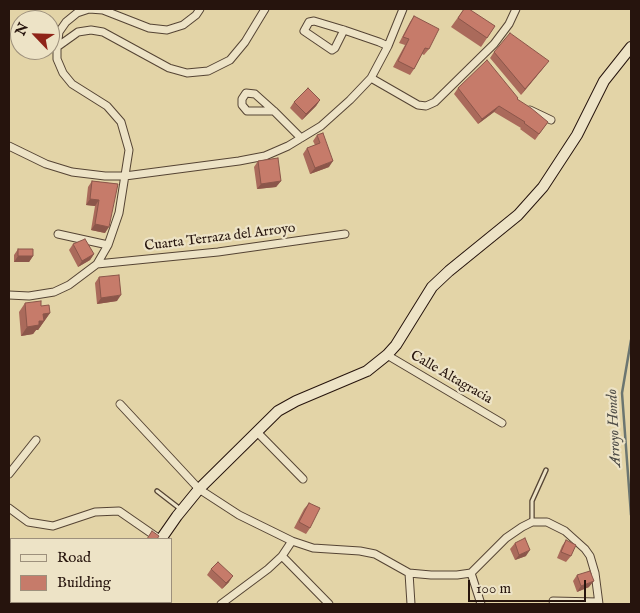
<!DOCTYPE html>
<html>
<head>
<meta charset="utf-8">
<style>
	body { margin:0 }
	#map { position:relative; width:640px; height:613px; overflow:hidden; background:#e3d4a7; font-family:"IM FELL English",serif }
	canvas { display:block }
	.frame { position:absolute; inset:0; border:10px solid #26140d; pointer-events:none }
	.legend { position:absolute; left:10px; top:538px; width:162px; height:65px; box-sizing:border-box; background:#ede3c6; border:1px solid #9d907c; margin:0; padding:6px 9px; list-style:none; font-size:15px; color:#26140d }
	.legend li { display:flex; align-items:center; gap:10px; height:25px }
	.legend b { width:25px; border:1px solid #9d907c }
	.north { position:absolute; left:10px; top:10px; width:50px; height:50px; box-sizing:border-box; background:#ede3c6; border:1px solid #9d907c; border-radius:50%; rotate:294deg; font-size:14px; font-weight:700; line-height:20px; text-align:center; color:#26140d }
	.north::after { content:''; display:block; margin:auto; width:18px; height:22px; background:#8f2418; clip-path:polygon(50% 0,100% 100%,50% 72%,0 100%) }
	.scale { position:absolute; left:468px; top:580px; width:118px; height:22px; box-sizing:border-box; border:2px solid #26140d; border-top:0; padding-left:6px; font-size:15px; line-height:18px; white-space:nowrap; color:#26140d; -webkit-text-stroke:4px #ede3c6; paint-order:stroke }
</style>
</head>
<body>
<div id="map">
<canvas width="640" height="613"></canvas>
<div class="frame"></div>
<ul class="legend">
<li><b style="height:6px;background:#ede3c6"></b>Road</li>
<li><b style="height:14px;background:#c67b6a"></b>Building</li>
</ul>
<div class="north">N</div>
<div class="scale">100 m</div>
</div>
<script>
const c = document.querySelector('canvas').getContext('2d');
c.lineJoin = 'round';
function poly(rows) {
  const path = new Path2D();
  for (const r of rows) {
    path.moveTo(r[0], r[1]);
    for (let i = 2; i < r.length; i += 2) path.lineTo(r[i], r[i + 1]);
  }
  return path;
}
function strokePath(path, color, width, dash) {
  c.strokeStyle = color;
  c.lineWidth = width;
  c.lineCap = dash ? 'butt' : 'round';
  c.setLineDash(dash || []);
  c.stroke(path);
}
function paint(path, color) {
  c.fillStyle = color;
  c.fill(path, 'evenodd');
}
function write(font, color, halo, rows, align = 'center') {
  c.font = font + ' "IM FELL English",serif';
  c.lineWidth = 4.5;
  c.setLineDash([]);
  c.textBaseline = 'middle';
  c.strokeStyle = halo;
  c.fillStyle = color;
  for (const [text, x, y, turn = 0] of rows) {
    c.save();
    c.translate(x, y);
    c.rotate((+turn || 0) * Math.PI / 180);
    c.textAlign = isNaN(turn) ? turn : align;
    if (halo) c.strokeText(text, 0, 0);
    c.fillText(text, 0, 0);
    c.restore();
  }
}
strokePath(poly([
	[631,340,622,393,631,515]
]), '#6b7570', 2.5);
const lane = poly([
	[157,491,179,508],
	[532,522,532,501,546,470]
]);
const street = poly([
	[344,30,335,48,332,50,304,31,309,22,314,21,344,30,379,42,388,46],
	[57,47,78,32,91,30,103,32,169,68,187,73,208,71,230,60,245,42,265,9],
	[371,78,418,105,426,106,435,102,494,44,509,24,516,9],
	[530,110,551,120],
	[274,111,247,111,242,105,242,99,246,93,255,94,274,111,301,138],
	[9,146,46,164,72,172,105,176,125,176,239,161,265,156,288,146,321,126,350,100,371,78,388,46,403,9],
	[58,234,108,245],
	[97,264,218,252,345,234],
	[9,295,29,296,54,292,69,285,97,264,108,245,119,213,129,150,121,122,107,106,72,84,63,73,57,59,57,47,59,32,66,22,77,13,89,9,103,10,149,28,167,30,183,25,196,15,200,9],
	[387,355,502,423],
	[120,404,199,489,239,515,292,541,313,548,360,551,375,554,409,573,431,575,457,575,471,573,506,538,522,527,532,522,547,522,565,531,585,549,590,556,595,573,599,604],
	[257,432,303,479],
	[9,474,36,440],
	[9,508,28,522,53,526,95,512,119,511,158,538],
	[282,556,329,604],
	[409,573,411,604],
	[471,573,481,604],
	[553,601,598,602],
	[221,604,268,569,282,556,292,541]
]);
const secondary = poly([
	[161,539,177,516,199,489,278,411,296,401,367,371,387,355,396,345,432,287,449,271,518,215,543,187,577,135,604,81,631,47],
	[125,604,126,602]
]);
strokePath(lane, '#554434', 5.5);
strokePath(street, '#554434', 9);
strokePath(secondary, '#26140d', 12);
strokePath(lane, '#ede3c6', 3);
strokePath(street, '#ede3c6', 7);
strokePath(secondary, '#ede3c6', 10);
paint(poly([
	[464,9,495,26,481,47,451,27],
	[414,16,429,49,424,55,422,54,414,69,410,75,393,67,405,45,399,43,410,22],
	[494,52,545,66,521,95,490,58],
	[458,88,517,99,548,122,535,140,520,129,521,128,494,112,478,124,454,94],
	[320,100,316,106,302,120,290,108,294,102],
	[317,135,329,167,310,174,303,154,307,148,315,145,313,141],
	[258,161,281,181,276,187,257,189,254,167],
	[92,181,118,184,105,233,91,230,95,206,86,205,88,187],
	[73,244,94,254,90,260,78,267,69,250],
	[18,249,33,256,29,262,14,262,14,255],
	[99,277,117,301,97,304,95,283],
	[25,303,41,306,50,313,38,330,36,330,33,334,21,336,19,312],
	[309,503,310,528,306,534,294,528,304,509],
	[566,540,571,556,566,562,557,558,562,546],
	[515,543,526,556,515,560,510,549],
	[211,569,229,582,222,589,207,575],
	[577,575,589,587,577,592,573,581]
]), '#aa6a5b');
paint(poly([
	[549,61,545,66,521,95,525,89],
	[320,100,316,106,302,120,306,114],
	[499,106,494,112,478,124,482,119],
	[333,161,329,167,310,174,315,168],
	[281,181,276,187,257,189,261,184],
	[90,199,99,200,95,206,86,205],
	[95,224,109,227,105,233,91,230],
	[94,254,90,260,78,267,82,261],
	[18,256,33,256,29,262,14,262],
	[121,295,117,301,97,304,101,298],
	[50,313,38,330,36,330,33,334,21,336,27,327,43,314],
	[530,550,526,556,515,560,519,555],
	[233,576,229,582,222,589,226,583],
	[594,581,589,587,577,592,581,586]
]), '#8b564a');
const building = poly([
	[464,9,469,9,495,26,487,38,458,18,464,9],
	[414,16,439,29,429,49,425,48,414,69,398,61,409,39,403,37,414,16],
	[510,33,549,61,525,89,494,52,510,33],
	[487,60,518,98,517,99,531,108,548,122,539,134,524,123,525,122,499,106,482,119,458,88,487,60],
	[308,88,320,100,306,114,294,102,308,88],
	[323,133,333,161,315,168,307,148,320,143,317,135,323,133],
	[278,158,281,181,261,184,258,161,278,158],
	[92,181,118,184,109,227,95,224,99,200,90,199,92,181],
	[85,239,94,254,82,261,73,244,85,239],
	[18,249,33,249,33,256,18,256,18,249],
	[119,275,121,295,101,298,99,277,119,275],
	[41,301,41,306,49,305,50,313,43,314,44,321,39,321,39,325,27,327,25,303,41,301],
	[309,503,320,508,310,528,299,522,309,503],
	[152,531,159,536,157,539,147,539,152,531],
	[525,538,530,550,519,555,515,543,525,538],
	[566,540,576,545,571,556,561,552,566,540],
	[218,562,233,576,226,583,211,569,218,562],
	[590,571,594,581,581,586,577,575,590,571]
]);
paint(building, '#c67b6a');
strokePath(building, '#8b564a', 1);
write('14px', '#26140d', '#ede3c6', [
	["Cuarta Terraza del Arroyo",220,238,-7],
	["Calle Altagracia",451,378,30]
]);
write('italic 15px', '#4e4c47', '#ede3c6', [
	["Arroyo Hondo",615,428,-93]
]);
</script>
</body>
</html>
